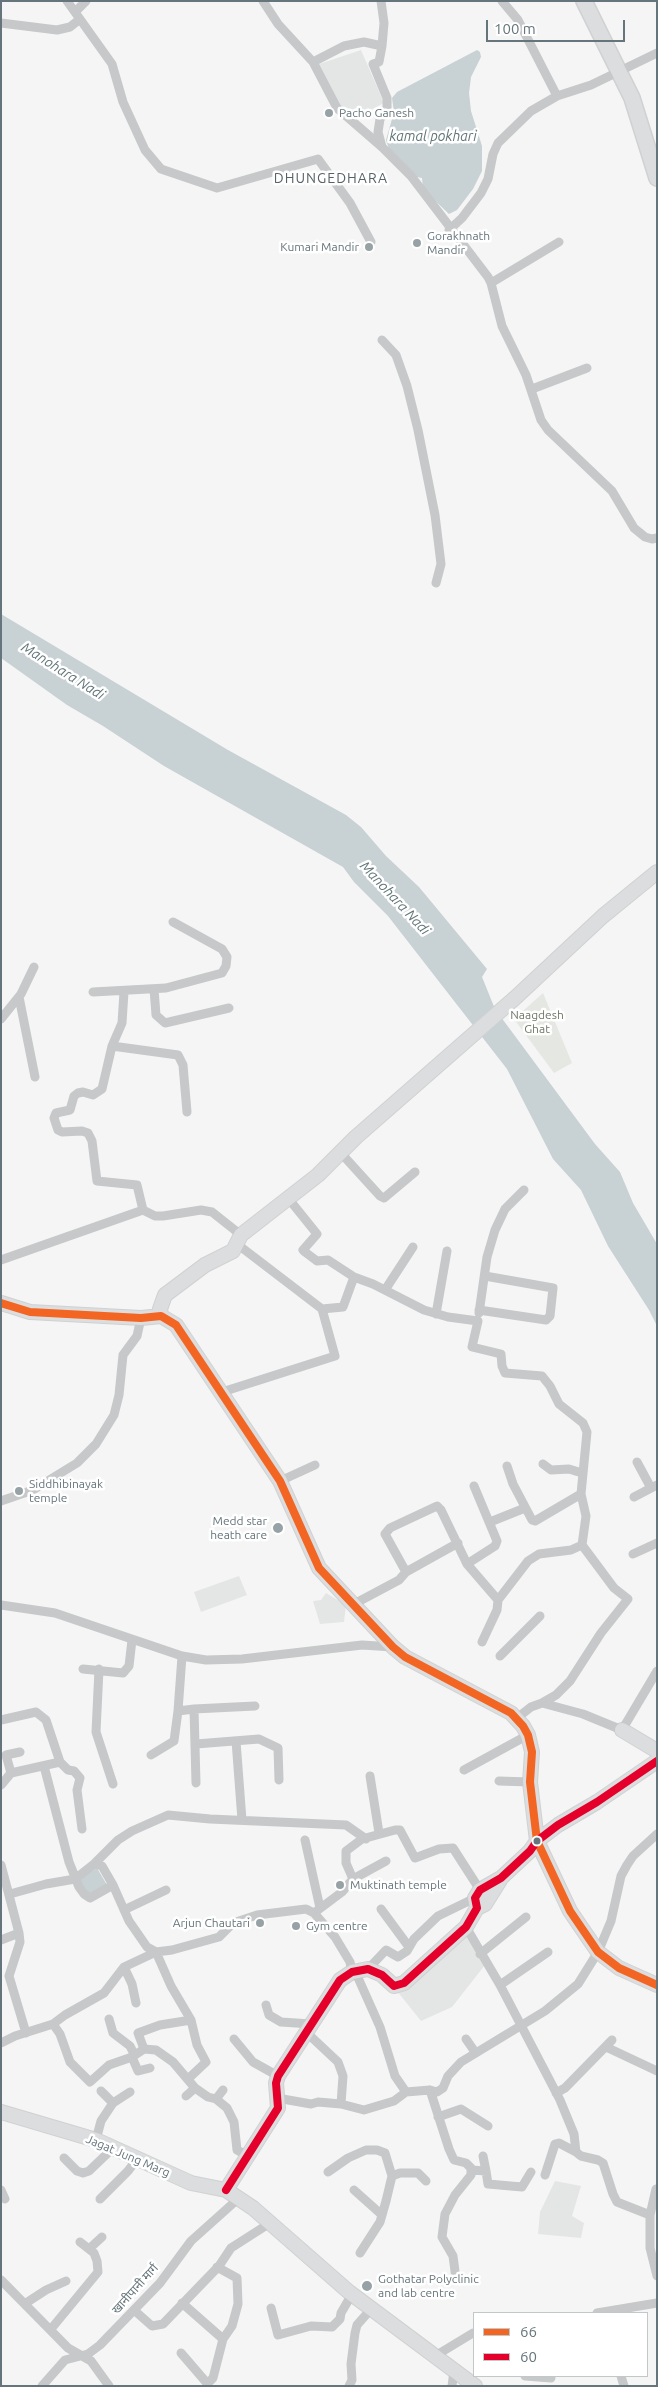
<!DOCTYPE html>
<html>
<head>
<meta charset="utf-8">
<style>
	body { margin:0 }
	#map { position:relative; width:658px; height:2387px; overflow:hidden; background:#f5f5f5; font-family:Ubuntu,sans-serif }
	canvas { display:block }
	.frame { position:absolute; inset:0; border:2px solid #65757b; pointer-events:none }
	.legend { position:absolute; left:473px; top:2312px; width:175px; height:65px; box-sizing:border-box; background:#fff; border:1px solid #c1c8ca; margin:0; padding:6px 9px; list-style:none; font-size:15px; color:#65757b }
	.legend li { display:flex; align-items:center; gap:10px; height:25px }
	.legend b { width:25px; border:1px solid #c1c8ca }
	.scale { position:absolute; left:486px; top:20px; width:139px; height:22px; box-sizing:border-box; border:2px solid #65757b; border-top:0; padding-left:6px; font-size:15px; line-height:18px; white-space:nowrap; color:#65757b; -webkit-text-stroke:4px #fff; paint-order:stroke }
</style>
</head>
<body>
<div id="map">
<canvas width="658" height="2387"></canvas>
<div class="frame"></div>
<ul class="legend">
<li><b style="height:6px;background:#f26522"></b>66</li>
<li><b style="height:6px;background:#e4002b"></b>60</li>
</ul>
<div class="scale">100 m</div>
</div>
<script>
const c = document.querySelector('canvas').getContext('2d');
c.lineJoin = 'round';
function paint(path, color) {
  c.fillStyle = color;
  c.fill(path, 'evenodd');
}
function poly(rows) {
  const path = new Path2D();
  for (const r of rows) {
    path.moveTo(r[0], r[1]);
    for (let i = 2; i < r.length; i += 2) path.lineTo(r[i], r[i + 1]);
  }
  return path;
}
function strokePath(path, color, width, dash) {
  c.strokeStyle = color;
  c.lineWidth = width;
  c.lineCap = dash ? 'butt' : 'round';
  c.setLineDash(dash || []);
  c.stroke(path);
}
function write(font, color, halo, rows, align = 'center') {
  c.font = font + ' Ubuntu,"Noto Sans Devanagari",sans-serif';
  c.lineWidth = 5;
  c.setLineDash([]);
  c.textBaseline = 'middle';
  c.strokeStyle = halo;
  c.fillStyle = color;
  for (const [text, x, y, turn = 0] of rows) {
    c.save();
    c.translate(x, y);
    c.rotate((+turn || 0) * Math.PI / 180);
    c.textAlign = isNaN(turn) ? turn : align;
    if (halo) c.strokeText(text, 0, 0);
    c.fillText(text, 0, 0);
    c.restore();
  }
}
paint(poly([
	[361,50,384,103,357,117,338,108,316,65],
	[239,1576,247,1595,201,1612,194,1592],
	[326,1593,346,1605,344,1622,320,1624,313,1601,321,1600],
	[466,1934,485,1965,452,2007,421,2021,397,1991],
	[555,2181,581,2186,572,2216,584,2223,581,2238,538,2234,540,2212]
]), '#e4e6e5');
paint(poly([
	[543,993,572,1063,554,1073,514,1019]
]), '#e4e7e2');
paint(poly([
	[477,50,480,52,481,57,471,77,469,93,471,111,482,146,482,171,473,189,457,210,449,214,423,189,422,178,412,176,389,149,386,140,394,112,392,98,397,92],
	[1,614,228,750,346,815,361,827,386,856,419,887,487,969,482,977,495,1009,595,1144,620,1172,633,1203,657,1244,657,1326,649,1310,608,1246,581,1190,553,1159,507,1069,388,916,354,882,343,867,164,766,103,726,67,705,1,658],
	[97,1868,107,1885,91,1896,86,1893,79,1881,84,1874]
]), '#c8d1d3');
const secondary = poly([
	[1,1303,30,1312,141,1318,161,1316,176,1325,280,1481,319,1568,393,1647,405,1657,511,1713,523,1726,528,1735,532,1752,530,1782,537,1841,570,1911,598,1952,619,1968,657,1985],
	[161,1316,160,1309,165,1295,205,1265,233,1251,241,1235,318,1175,356,1137,515,998,603,916,657,872],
	[622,1730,657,1751],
	[477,1908,485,1904,500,1880],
	[1,2112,96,2140,191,2183,226,2190,253,2208,349,2292,475,2386],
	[226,2190,278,2108,276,2083,278,2076,340,1980,352,1972,368,1969,382,1975,394,1986,404,1983,466,1927,477,1908,475,1898,480,1890,501,1878,530,1851,537,1841,558,1825,597,1802,657,1761]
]);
const primary = poly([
	[584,1,632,98,657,178]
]);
strokePath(secondary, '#d0d1d2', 16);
strokePath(primary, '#d0d1d2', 18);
strokePath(poly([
	[67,1,112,64,123,102,145,150,161,169,217,188,318,159,350,203,371,242],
	[263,1,278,24,313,62,337,108,382,147,411,176,488,277,491,283,502,326,526,375,541,420,548,430,612,491,634,528,645,537,652,539,657,538],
	[381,1,384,23,382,46,379,62,373,64,387,98,387,110,380,119,378,132,382,147],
	[502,1,518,20,557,96],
	[75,12,86,1],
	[1,23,57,30,70,27,80,19],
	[313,62,344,46,364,42,382,46],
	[449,230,462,218,481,193,488,179,493,154,498,143,531,111,557,96,591,85,657,53],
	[491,283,559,242],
	[382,340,396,355,407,386,418,430,435,515,441,564,436,583],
	[532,389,587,368],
	[154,989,156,1015,165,1023,229,1008],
	[93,992,166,988,222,973,226,966,227,957,222,949,173,922],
	[124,992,122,1023,112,1046,102,1089,93,1095,83,1092,78,1093,74,1096,70,1110,56,1113,54,1118,58,1130,62,1132,82,1131,88,1133,92,1141,97,1181,137,1185,143,1210],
	[19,997,35,1077],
	[1,1019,21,994,34,967],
	[112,1046,178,1055,183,1065,187,1112],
	[340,1152,380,1196,384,1198,415,1172],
	[288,1198,317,1234,303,1250,305,1252,317,1261,328,1260,354,1277],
	[1,1260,143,1210,155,1216,163,1216,201,1210,212,1212,241,1235],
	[385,1290,413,1247],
	[322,1309,343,1307,354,1277,373,1284,424,1310,448,1317,478,1321,472,1347,501,1354,502,1366,505,1373,542,1376,550,1386,559,1404,583,1423,587,1432,581,1494,586,1516,582,1545,614,1588,628,1599,601,1633,570,1681,556,1695,542,1703],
	[479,1310,546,1320,550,1316,553,1288,485,1276],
	[479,1313,487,1257,495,1230,505,1209,524,1190],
	[436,1314,447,1251],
	[219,1393,335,1356,322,1309,237,1244],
	[637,1462,651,1488],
	[543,1464,551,1470,569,1469,582,1473],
	[507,1466,513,1484,532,1520,535,1521,581,1494],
	[280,1481,315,1465],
	[634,1497,657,1485],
	[1,1501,33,1490,77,1463,96,1444,114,1415,119,1395,123,1355,137,1336,141,1318],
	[490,1522,525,1508],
	[633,1554,657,1543],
	[467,1564,495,1546,497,1541,474,1486],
	[406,1572,385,1534,390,1528,437,1506,441,1510,467,1564,498,1600],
	[354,1604,399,1580,406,1572,458,1543],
	[1,1605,55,1613,182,1656,206,1660,242,1659,362,1645,393,1647],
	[482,1642,497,1610,498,1600,528,1561,539,1554,571,1550,582,1545],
	[182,1656,178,1711,194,1709],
	[500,1656,540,1616],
	[83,1669,123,1673,129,1666,132,1640],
	[99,1669,96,1732,113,1784],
	[517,1718,531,1707,542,1703,583,1714,622,1730,657,1671],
	[1,1720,36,1712,46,1720,60,1762,68,1770,74,1771,80,1778,77,1790,82,1829],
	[236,1741,242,1820],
	[196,1744,259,1739,278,1748,279,1780],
	[151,1755,174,1741,178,1711],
	[44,1766,69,1862,79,1887,84,1894,90,1898,113,1885],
	[464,1770,528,1735],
	[11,1773,6,1755,20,1752],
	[370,1776,379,1833],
	[499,1781,530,1782],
	[196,1783,194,1709,255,1706],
	[1,1785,11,1773,60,1762],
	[305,1840,320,1908],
	[94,1864,118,1840,132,1831,168,1815,210,1819,346,1825,366,1839],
	[1,1865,19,1933,1,1940],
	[353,1879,386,1861],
	[10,1894,46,1884,75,1879,94,1864,102,1866,113,1885,129,1921,147,1947,156,1952,171,1986,191,2020,197,2045,206,2062,188,2079],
	[381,1909,409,1947],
	[124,1910,166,1890],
	[314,1913,342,1892,353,1879,346,1863,346,1851,362,1839,395,1830,400,1830,415,1858,439,1849,453,1848,480,1890],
	[466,1927,500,1985,560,2100,574,2134,576,2152,581,2156,598,2160,603,2163,613,2194,617,2202,650,2215],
	[19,1933,20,1942,9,1976,26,2033],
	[480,1954,526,1917],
	[124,1967,132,1984,136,2003],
	[368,1969,386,1950,398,1957,407,1951,414,1939,438,1916,475,1898],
	[355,1971,380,2027,395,2076,406,2092],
	[500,1985,548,1952],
	[266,2005,269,2015,281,2022,311,2024],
	[109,2019,113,2033,130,2046,134,2054],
	[306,2032,338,2062,343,2076,341,2104,364,2110,394,2101,406,2092,430,2090,437,2092,443,2088,448,2076,461,2062,545,2011,578,1984,598,1952,611,1921,621,1876,627,1865,633,1856,657,1834],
	[234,2039,253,2062,278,2076],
	[466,2039,475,2052],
	[1,2043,15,2036,53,2024],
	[606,2047,657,2071],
	[144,2049,138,2033,160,2025,191,2020],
	[132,2057,138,2071,150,2068],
	[195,2088,173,2062,156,2050,144,2049,132,2057,109,2065,90,2082,70,2062,60,2034,53,2024,65,2015,104,1993,124,1967,156,1952,172,1950,219,1937,233,1923,257,1915,306,1909,314,1913,335,1937,350,1962,352,1972],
	[223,2090,216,2099,227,2108,234,2122,237,2150,248,2156],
	[430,2090,449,2149,454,2160,466,2163,471,2168,471,2175,455,2195,445,2214,442,2237,453,2256,456,2279],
	[101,2091,113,2103],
	[556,2093,565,2088,612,2040],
	[186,2096,195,2088,208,2097,216,2099],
	[277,2098,311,2104,318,2102,341,2104],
	[438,2117,461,2109,488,2126],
	[96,2140,101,2121,113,2103,130,2092],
	[483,2156,486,2171],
	[64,2158,77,2171,83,2173,89,2171,112,2149],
	[471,2170,486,2171,488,2184,522,2187,531,2172],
	[328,2172,348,2158,366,2150,377,2150,385,2153,392,2176,386,2201,380,2222,360,2253],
	[545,2175,555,2144,559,2143,576,2152],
	[392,2176,400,2173,418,2173,426,2181],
	[656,2189,650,2215,650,2248,657,2276],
	[1,2190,5,2199],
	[354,2190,382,2215],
	[100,2199,128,2171,137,2159],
	[89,2249,102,2237],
	[1,2280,68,2348,91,2361,109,2386],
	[26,2303,46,2290,66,2281],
	[182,2303,223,2339],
	[271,2308,278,2335,311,2326,332,2327,340,2319,341,2313,352,2294],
	[135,2311,152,2326,163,2324,219,2266,231,2248,270,2223],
	[597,2313,657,2303],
	[51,2329,98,2272,97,2261,94,2253,80,2242],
	[181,2353,206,2382,210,2381,213,2378,223,2339,232,2326,238,2304,237,2278,217,2267],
	[435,2356,473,2333],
	[525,2376,551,2378],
	[621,2376,624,2386],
	[42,2386,65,2360,88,2354,100,2345,160,2283,191,2241,239,2198],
	[349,2386,352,2380,351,2364,355,2333,357,2325,372,2308],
	[452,2386,454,2371]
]), '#c6c8c9', 9);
strokePath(secondary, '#dcddde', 14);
strokePath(primary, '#dcddde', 15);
strokePath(poly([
	[1,1303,30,1312,141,1318,161,1316,176,1325,280,1481,319,1568,393,1647,405,1657,511,1713,523,1726,528,1735,532,1752,530,1782,537,1841,570,1911,598,1952,619,1968,657,1985]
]), '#f26522', 8);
strokePath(poly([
	[226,2190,278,2108,276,2083,278,2076,340,1980,352,1972,368,1969,382,1975,394,1986,404,1983,466,1927,477,1908,475,1898,480,1890,501,1878,530,1851,537,1841,558,1825,597,1802,657,1761]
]), '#e4002b', 8);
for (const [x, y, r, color] of [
	[329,113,5,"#97a2a6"],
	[417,243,5,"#97a2a6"],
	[369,247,5,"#97a2a6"],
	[19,1491,5,"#97a2a6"],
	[278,1528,6,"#97a2a6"],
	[537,1841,4.5,"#65757b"],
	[340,1885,5,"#97a2a6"],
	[260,1923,5,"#97a2a6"],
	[296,1926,5,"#97a2a6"],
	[367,2286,6,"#97a2a6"]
]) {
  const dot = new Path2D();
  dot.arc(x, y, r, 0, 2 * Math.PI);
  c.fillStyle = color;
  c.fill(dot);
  strokePath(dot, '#fff', 2);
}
write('12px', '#65757b', '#fff', [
	["Pacho Ganesh",339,113],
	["Gorakhnath",427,236],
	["Mandir",427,250],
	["Kumari Mandir",359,247,"right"],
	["Siddhibinayak",29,1484],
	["temple",29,1498],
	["Medd star",267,1521,"right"],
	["heath care",267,1535,"right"],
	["Muktinath temple",350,1885],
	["Arjun Chautari",250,1923,"right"],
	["Gym centre",306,1926],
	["Gothatar Polyclinic",378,2279],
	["and lab centre",378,2293]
], 'left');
write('12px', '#6e7967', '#fff', [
	["Naagdesh",537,1015],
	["Ghat",537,1029]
]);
write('12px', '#65757b', '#fff', [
	["Jagat Jung Marg",128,2156,23],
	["खानीपानी मार्ग",135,2289,-48]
]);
write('italic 14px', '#607477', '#fff', [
	["kamal pokhari",433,136],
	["Manohara Nadi",63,671,32],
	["Manohara Nadi",395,898,47]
]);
c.letterSpacing = '1px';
write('14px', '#566267', '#fff', [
	["DHUNGEDHARA",331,178]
]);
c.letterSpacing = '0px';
</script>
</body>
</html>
